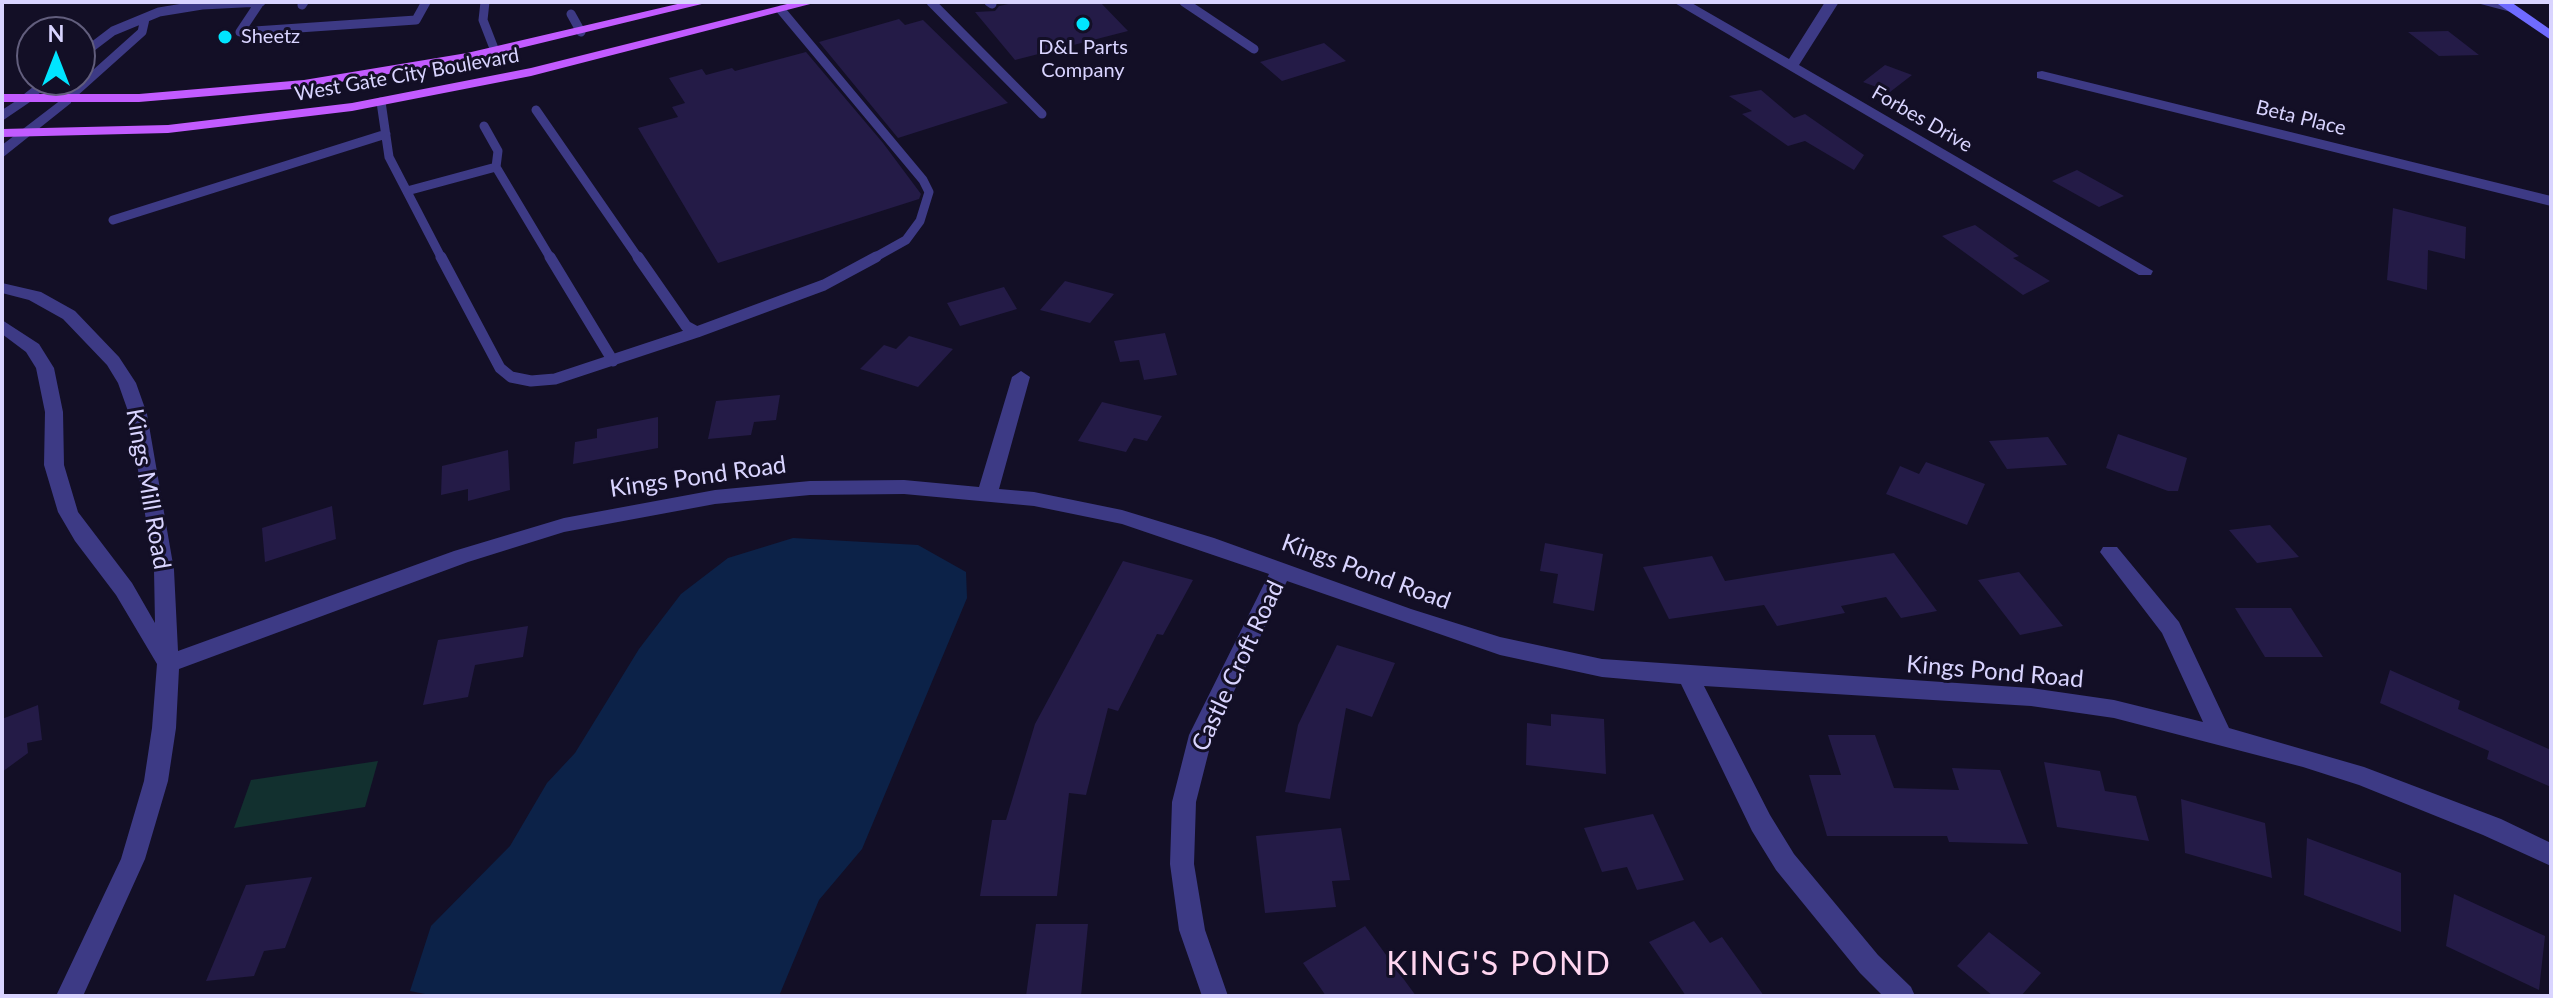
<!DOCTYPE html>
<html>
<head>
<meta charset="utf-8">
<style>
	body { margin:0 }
	#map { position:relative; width:2553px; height:998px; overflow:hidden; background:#130f26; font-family:Lato,sans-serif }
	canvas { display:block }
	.frame { position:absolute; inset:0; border:4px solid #d9d4ff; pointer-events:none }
	.north { position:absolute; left:16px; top:16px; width:80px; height:80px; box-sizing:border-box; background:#130f26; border:2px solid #625e7d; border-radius:50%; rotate:0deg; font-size:22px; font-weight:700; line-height:32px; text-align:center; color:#d9d4ff }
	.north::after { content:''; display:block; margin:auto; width:28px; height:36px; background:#00e5ff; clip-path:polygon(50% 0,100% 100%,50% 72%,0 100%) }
</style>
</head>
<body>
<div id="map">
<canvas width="2553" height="998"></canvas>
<div class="frame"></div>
<div class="north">N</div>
</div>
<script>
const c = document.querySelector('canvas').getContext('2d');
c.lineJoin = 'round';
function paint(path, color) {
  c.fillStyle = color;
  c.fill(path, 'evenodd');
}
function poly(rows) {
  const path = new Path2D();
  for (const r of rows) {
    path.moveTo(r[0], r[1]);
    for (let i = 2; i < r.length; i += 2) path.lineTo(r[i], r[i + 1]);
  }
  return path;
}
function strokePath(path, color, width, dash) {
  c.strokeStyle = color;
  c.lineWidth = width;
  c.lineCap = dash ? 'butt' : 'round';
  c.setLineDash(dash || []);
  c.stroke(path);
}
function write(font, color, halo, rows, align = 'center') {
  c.font = font + ' Lato,sans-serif';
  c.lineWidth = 6;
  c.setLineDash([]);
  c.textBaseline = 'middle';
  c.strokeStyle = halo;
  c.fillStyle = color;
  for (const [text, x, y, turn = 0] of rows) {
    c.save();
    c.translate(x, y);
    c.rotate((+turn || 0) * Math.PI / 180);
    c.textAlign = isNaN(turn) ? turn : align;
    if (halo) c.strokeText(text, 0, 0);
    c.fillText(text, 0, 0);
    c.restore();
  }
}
paint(poly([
	[378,761,365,807,234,828,251,780]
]), '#12302f');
paint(poly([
	[793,538,918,545,966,572,967,598,862,849,819,900,779,996,435,996,410,991,431,926,510,846,547,783,575,753,639,649,681,594,728,558]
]), '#0c2248');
paint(poly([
	[1018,2,1100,2,1128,31,1015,60,975,12,995,11,999,6],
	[899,19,905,25,923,20,1008,103,898,138,819,42],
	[2448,31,2479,55,2439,56,2408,32],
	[1324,43,1346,61,1282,81,1260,62],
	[806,52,883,143,921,194,919,199,718,263,638,128,678,117,672,107,685,103,669,78,702,69,706,75,732,68,735,71],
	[1885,65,1912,75,1890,92,1863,82],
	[1761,90,1794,118,1805,114,1864,155,1854,170,1805,141,1788,146,1742,114,1752,111,1729,96],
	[2077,170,2124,196,2099,207,2052,181],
	[2393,208,2466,227,2465,259,2428,250,2427,290,2387,280],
	[1975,225,2019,256,2013,258,2050,281,2023,295,1942,236],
	[1065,281,1114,294,1090,323,1040,310],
	[1004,287,1017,309,960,326,947,303],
	[1165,333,1177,375,1144,380,1139,360,1120,362,1114,341],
	[909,336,953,349,918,387,860,369,884,345,896,349],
	[780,395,776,420,754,422,751,435,708,439,716,401],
	[1102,402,1131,409,1162,416,1147,441,1134,438,1126,452,1078,441],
	[658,417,658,448,573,464,575,442,597,438,597,429],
	[2118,434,2187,458,2178,491,2168,491,2106,468],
	[2048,437,2067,465,2007,469,1989,441],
	[508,450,510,490,468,501,468,489,441,495,442,466],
	[1926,462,1985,484,1967,525,1886,494,1900,466,1919,474],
	[332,506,336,539,265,562,262,528],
	[2270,525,2299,557,2257,563,2229,530],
	[1545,543,1603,554,1594,611,1553,603,1558,574,1540,571],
	[1894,553,1937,611,1901,618,1886,597,1841,606,1845,613,1777,626,1764,605,1669,619,1643,567,1712,556,1725,581],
	[1123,561,1193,580,1163,635,1157,634,1118,711,1108,708,1086,795,1069,793,1057,896,980,896,992,820,1006,820,1035,724],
	[2019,572,2063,626,2020,635,1978,580],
	[2235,608,2291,608,2323,657,2265,657],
	[528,626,523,657,475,665,468,697,423,705,438,640],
	[1337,645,1395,663,1372,717,1346,708,1330,799,1285,792,1298,725],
	[2390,670,2460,701,2458,709,2551,750,2551,787,2487,759,2489,751,2380,703],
	[38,705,42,740,27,743,28,753,2,772,2,719],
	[1551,714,1604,719,1606,774,1526,765,1527,723,1551,726],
	[1828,735,1875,735,1894,788,1959,790,1952,768,2000,770,2028,844,1949,842,1947,836,1827,836,1809,775,1841,775],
	[2044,762,2100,771,2105,791,2136,796,2149,841,2057,827],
	[2181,799,2265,823,2272,878,2185,853],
	[1653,814,1684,880,1637,890,1627,867,1602,872,1584,828],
	[1341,828,1350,880,1332,881,1336,907,1265,913,1256,836],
	[2307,838,2401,873,2401,932,2304,895],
	[312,877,285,948,264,951,254,976,206,981,246,885],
	[2454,894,2545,936,2539,990,2446,946],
	[1694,921,1710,943,1722,937,1764,996,1686,996,1649,942],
	[1036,924,1088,924,1081,996,1026,996],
	[1365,926,1416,996,1326,996,1303,963],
	[1989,932,2041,973,2021,996,1993,996,1957,966]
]), '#241b47');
strokePath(poly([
	[260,2,240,32,416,20,426,2],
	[485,2,483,20,495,51],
	[931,2,1042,114],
	[989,2,992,4],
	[1184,2,1254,49],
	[302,5,304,2],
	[781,10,923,180,929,192,920,221,906,240,872,259],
	[571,14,581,32],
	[80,56,113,31,159,12,202,5,261,2],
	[25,99,49,80],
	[66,100,142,32,145,19],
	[381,102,389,157,442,259],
	[536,110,639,259],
	[484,126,498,151,496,167],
	[407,191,496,167,551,259],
	[113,220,386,134]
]), '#3d3a85', 9);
strokePath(poly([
	[441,257,500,368,511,377,531,381,555,379,697,332,824,285,876,257],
	[550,257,613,361],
	[638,257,686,326,697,332]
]), '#3d3a85', 11);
paint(poly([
	[1673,2,1690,2,1789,59,1825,2,1839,2,1799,65,2153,271,2151,275,2139,275,1673,2],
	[2473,2,2501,2,2518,8,2511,12,2473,2],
	[2042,71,2551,196,2551,206,2037,78,2037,72,2042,71],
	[2,283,41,292,75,311,119,357,136,383,147,414,174,570,178,651,454,551,564,518,715,490,810,481,904,480,979,487,1012,377,1021,371,1030,377,999,489,1034,492,1122,510,1214,538,1411,609,1500,637,1602,659,2031,688,2114,700,2203,722,2162,633,2100,552,2103,547,2117,547,2179,622,2229,728,2364,767,2501,819,2551,843,2551,866,2483,835,2359,785,2303,767,2114,718,2031,706,1704,686,1770,815,1794,854,1878,955,1911,987,1915,996,1883,996,1860,973,1776,870,1752,831,1681,684,1602,677,1500,655,1287,581,1213,735,1196,802,1194,864,1205,930,1228,996,1202,996,1179,930,1170,864,1172,802,1189,735,1269,574,1122,524,1034,506,904,494,810,495,715,504,564,532,468,562,179,669,176,728,168,781,145,859,83,996,56,996,121,859,144,781,152,728,157,664,116,595,75,541,58,512,44,465,45,412,36,368,26,352,2,334,2,320,39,344,54,368,63,412,64,465,78,512,132,583,155,623,154,570,129,414,118,383,107,365,63,319,29,300,2,293,2,283]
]), '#3d3a85');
paint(poly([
	[25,95,32,99,30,102,2,121,2,110,25,95],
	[66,96,71,97,71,103,2,158,2,145,66,96]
]), '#3d3a85');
paint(poly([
	[2495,2,2511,2,2551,30,2551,40,2495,2]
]), '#6f6bff');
paint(poly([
	[686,2,710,2,467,61,304,88,139,102,2,102,2,94,139,94,304,80,467,53,686,2],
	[795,2,818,2,531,76,352,111,168,133,2,137,2,129,168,125,352,103,531,68,795,2]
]), '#c25bff');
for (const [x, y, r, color] of [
	[1083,24,8,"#00e5ff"],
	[225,37,8,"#00e5ff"]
]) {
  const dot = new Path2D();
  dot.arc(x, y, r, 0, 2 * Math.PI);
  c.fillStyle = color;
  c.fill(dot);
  strokePath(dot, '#130f26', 3);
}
write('20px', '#d9d4ff', '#130f26', [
	["Sheetz",241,37],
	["D&L Parts",1083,48,"center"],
	["Company",1083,71,"center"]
], 'left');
write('20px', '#d9d4ff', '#130f26', [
	["West Gate City Boulevard",407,75,-10],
	["Beta Place",2301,118,14],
	["Forbes Drive",1922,119,30]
]);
write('24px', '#d9d4ff', '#130f26', [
	["Kings Pond Road",698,477,-8],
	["Kings Mill Road",148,489,80],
	["Kings Pond Road",1366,572,20],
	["Castle Croft Road",1238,666,-65],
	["Kings Pond Road",1995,672,5]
]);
c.letterSpacing = '2px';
write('32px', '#ffd6f0', '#130f26', [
	["KING'S POND",1499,965]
]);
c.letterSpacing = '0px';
</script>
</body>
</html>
